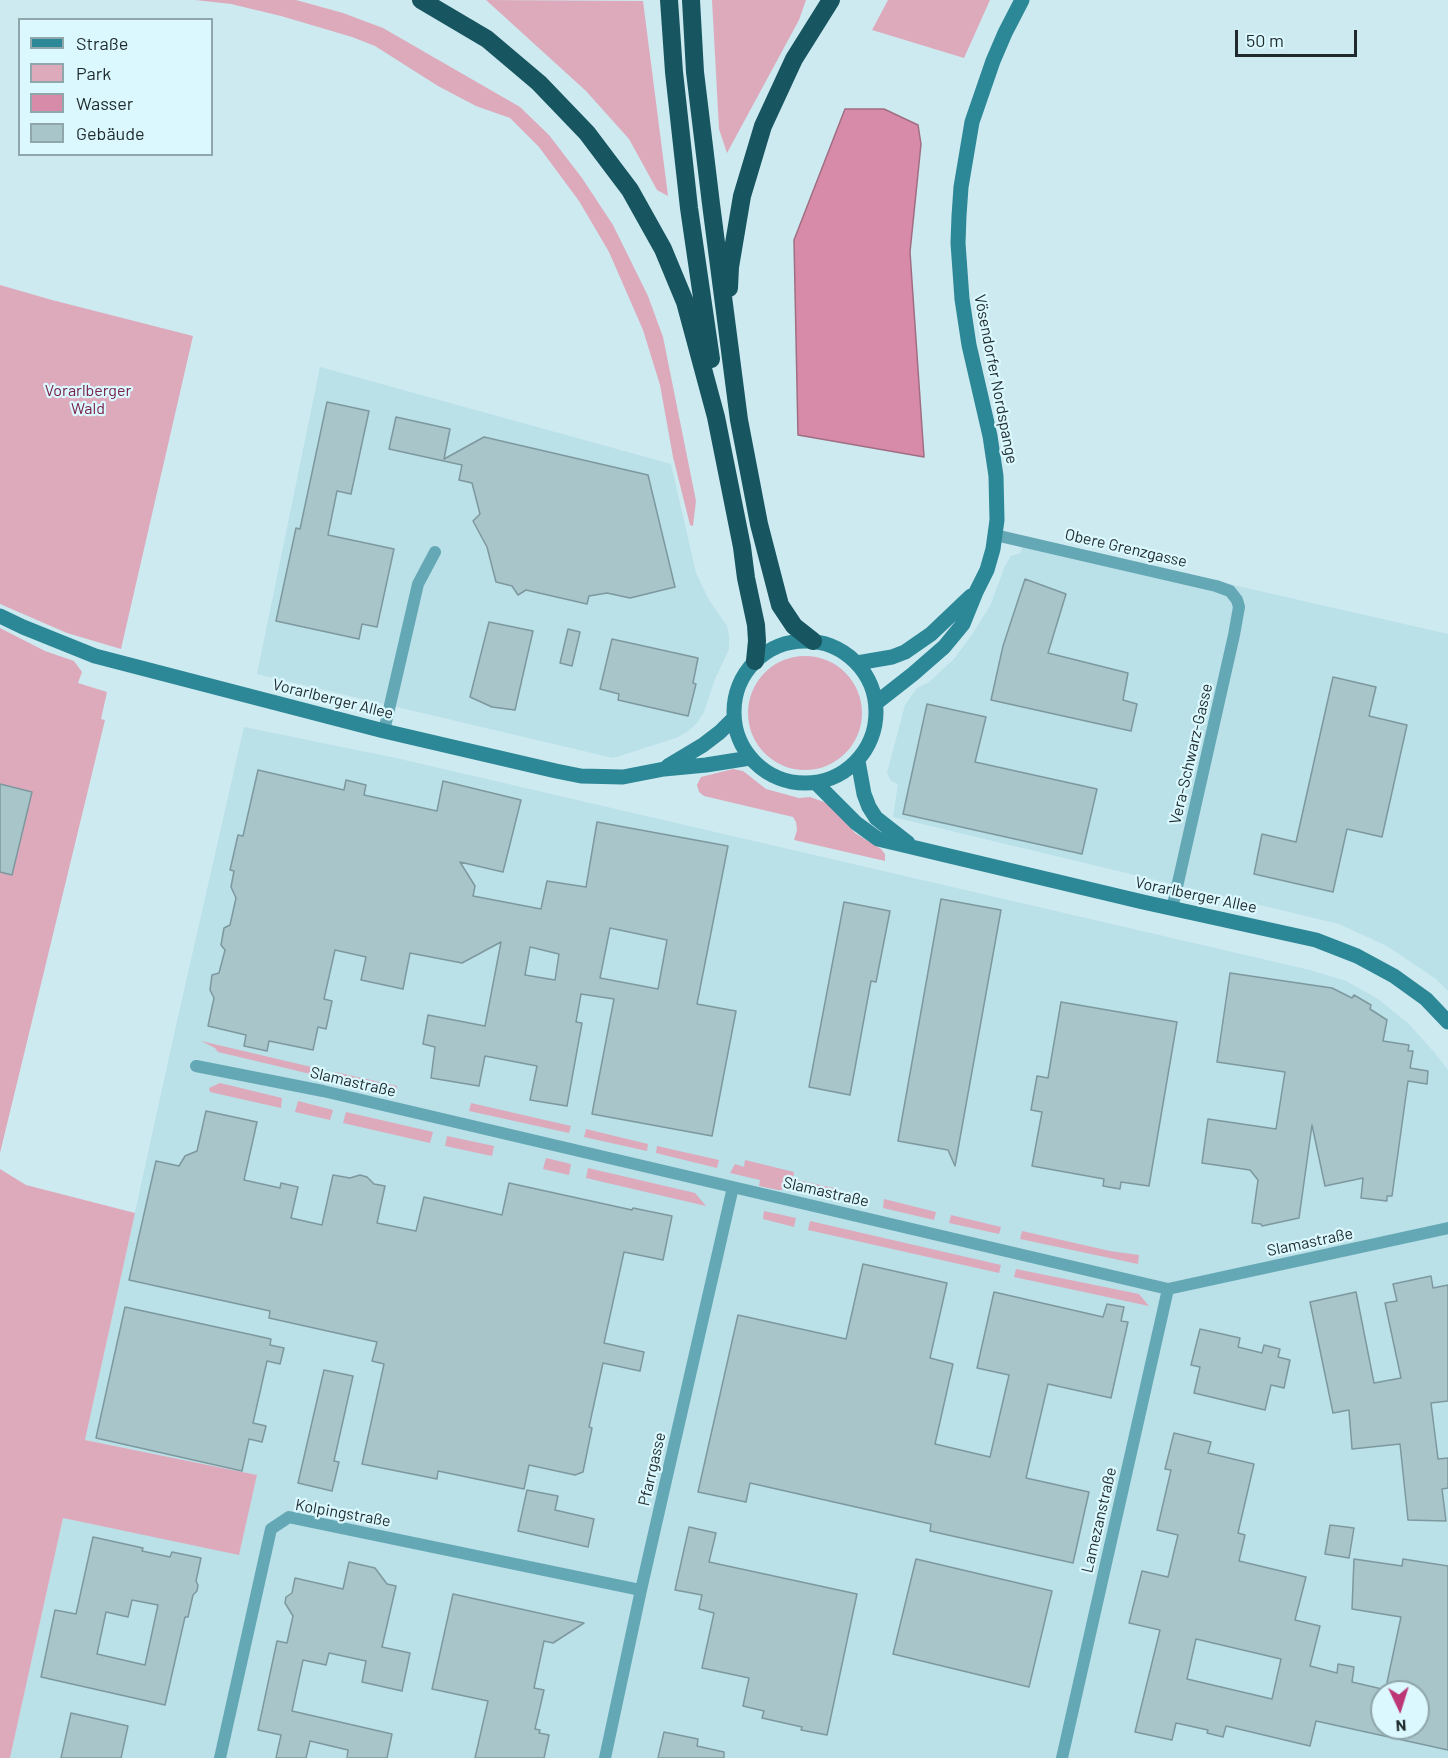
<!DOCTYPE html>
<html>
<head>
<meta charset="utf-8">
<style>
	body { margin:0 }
	#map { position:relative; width:1448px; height:1758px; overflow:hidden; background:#cdeaf0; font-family:Barlow,sans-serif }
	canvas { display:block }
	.legend { position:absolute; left:18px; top:18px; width:195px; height:138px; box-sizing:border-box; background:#daf8fe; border:2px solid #8fa6aa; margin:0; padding:8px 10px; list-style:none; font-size:18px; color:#1f2a2c }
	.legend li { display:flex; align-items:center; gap:12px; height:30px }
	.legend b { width:30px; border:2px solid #8fa6aa }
	.north { position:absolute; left:1370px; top:1680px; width:60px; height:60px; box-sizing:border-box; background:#daf8fe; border:2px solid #8fa6aa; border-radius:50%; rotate:176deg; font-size:16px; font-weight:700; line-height:24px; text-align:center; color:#1f2a2c }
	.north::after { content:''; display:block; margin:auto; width:21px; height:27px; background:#bd3676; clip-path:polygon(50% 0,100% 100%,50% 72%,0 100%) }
	.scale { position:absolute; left:1235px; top:30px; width:122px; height:27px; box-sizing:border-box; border:3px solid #1f2a2c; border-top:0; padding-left:8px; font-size:18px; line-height:21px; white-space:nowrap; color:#1f2a2c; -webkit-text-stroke:4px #daf8fe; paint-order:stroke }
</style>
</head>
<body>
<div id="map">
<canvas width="1448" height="1758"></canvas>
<ul class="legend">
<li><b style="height:8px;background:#2c8796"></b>Straße</li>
<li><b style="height:16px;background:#ddaabc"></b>Park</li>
<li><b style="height:16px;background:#d78ba8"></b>Wasser</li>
<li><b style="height:16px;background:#a8c5ca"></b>Gebäude</li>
</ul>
<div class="north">N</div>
<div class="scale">50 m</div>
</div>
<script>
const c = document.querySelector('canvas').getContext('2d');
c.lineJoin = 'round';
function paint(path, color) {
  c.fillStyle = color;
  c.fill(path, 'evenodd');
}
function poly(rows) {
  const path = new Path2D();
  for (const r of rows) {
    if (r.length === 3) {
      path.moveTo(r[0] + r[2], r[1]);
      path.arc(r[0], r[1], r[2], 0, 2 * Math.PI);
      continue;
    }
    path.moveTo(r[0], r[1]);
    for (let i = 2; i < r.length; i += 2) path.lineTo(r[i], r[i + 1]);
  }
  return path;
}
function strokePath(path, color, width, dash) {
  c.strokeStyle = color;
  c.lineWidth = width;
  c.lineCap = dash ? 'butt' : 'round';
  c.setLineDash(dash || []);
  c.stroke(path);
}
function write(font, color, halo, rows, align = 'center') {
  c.font = font + ' Barlow,sans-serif';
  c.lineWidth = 4.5;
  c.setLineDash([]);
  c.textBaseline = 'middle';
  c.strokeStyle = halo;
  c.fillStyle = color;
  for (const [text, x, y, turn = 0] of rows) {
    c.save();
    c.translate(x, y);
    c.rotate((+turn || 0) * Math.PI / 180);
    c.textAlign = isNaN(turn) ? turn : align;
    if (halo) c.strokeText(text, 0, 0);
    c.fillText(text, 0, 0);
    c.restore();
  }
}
paint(poly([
	[320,367,671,464,696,573,709,600,727,626,729,637,729,649,715,679,704,712,697,723,687,732,676,738,613,758,257,674],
	[1023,537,1448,634,1448,991,1436,979,1387,946,1339,924,893,817,898,784,891,781,887,773,905,705,917,688,928,683,954,659,973,633,990,606,1005,566,1011,556,1021,553],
	[244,727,396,758,1310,970,1346,981,1378,999,1409,1024,1434,1052,1448,1070,1448,1758,10,1758,63,1518,239,1554,257,1475,85,1440,175,1030],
	[1382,1692,1418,1692,1418,1728,1382,1728]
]), '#bae0e8');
paint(poly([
	[195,0,296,0,343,13,383,28,520,107,549,135,582,178,613,225,648,296,663,337,696,501,693,526,690,525,673,457,660,385,643,330,609,252,579,201,539,147,510,118,476,106,438,86,375,46,352,37,281,16,231,4],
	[486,0,643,1,668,196,657,190,629,139,586,91],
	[712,0,806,0,799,20,727,153,719,129],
	[888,0,990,0,964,58,872,30],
	[0,285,52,300,193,336,121,649,67,633,0,604],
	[0,628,45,651,74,661,82,672,78,683,107,692,101,719,105,720,0,1153],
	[805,713,57],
	[733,769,743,771,766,789,799,798,810,797,824,802,834,808,855,833,881,849,885,854,885,861,794,840,797,830,796,822,793,817,704,796,699,792,697,785,701,777],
	[201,1041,320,1069,319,1076,218,1052,215,1048],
	[335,1072,397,1086,396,1093,334,1079],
	[220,1083,282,1098,281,1108,210,1092,209,1088],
	[298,1101,333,1110,330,1120,295,1112],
	[471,1103,571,1126,569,1133,469,1111],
	[346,1112,433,1132,430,1143,343,1123],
	[586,1129,648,1144,647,1151,584,1137],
	[447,1136,494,1146,492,1156,445,1146],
	[657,1146,719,1160,717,1168,656,1153],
	[546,1158,571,1164,569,1175,543,1169],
	[745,1160,794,1172,793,1179,838,1189,836,1197,784,1185,782,1190,778,1190,759,1186,760,1180,730,1173,735,1164,744,1167],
	[588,1168,695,1193,706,1206,586,1178],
	[0,1169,26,1185,135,1213,85,1440,257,1475,239,1555,63,1518,10,1758,0,1758],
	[884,1199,936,1212,934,1220,883,1208],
	[764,1211,796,1218,794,1227,767,1220,763,1219],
	[951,1215,1001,1227,999,1234,949,1223],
	[810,1221,1001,1265,999,1273,808,1230],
	[1022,1231,1110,1251,1139,1255,1138,1264,1020,1239],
	[1016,1269,1139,1294,1149,1306,1014,1277]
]), '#ddaabc');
const water = poly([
	[845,109,884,109,918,125,921,144,910,252,924,457,798,435,794,240,845,109]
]);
paint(water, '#d78ba8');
strokePath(water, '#a06e83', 1.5);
const building = poly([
	[327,402,369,411,351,494,337,491,328,535,394,549,377,627,362,624,359,639,276,621,296,528,300,529,327,402],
	[396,417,450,429,444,459,484,437,648,475,675,587,630,598,607,593,589,596,587,604,526,590,518,595,512,586,496,582,487,547,473,521,480,514,472,483,459,480,462,465,389,449,396,417],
	[1025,579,1066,594,1048,653,1128,673,1123,700,1137,704,1131,731,991,700,1003,646,1025,579],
	[489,622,533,631,515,710,492,707,470,697,489,622],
	[568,629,580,632,572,666,560,663,568,629],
	[612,639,698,658,693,683,696,684,688,716,618,700,619,694,600,689,612,639],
	[1333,677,1376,687,1369,716,1407,725,1382,837,1347,829,1333,892,1254,874,1262,834,1296,842,1333,677],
	[927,704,986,717,975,762,1097,789,1082,854,903,814,927,704],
	[258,770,344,790,346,780,366,785,364,795,437,811,443,781,521,800,503,872,460,862,475,886,473,896,541,909,547,881,586,887,597,822,728,846,697,1004,736,1011,712,1136,592,1114,614,999,581,994,576,1022,582,1023,567,1106,530,1100,537,1066,485,1056,479,1086,431,1078,435,1047,423,1044,428,1015,485,1026,501,942,462,963,410,953,403,989,361,980,366,957,335,950,324,999,332,1001,326,1029,318,1027,313,1050,269,1041,267,1051,244,1046,246,1035,208,1026,214,998,210,990,212,975,219,973,225,950,221,945,224,928,230,925,236,898,231,887,234,871,230,870,238,835,243,836,258,770],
	[610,928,667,940,658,989,600,978,610,928],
	[530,947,559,954,555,980,525,975,530,947],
	[0,784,32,792,12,875,0,872,0,784],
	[941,899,1001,910,955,1166,948,1150,898,1141,941,899],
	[844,902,890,911,876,982,871,981,850,1095,809,1087,844,902],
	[1230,973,1332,988,1352,998,1354,995,1371,1005,1370,1009,1387,1020,1383,1041,1409,1045,1408,1051,1413,1051,1410,1068,1428,1071,1427,1084,1408,1081,1392,1196,1387,1196,1387,1201,1361,1198,1363,1178,1325,1186,1312,1125,1299,1218,1262,1226,1261,1224,1252,1223,1258,1180,1250,1170,1202,1163,1208,1119,1276,1129,1285,1072,1217,1062,1230,973],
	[1061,1002,1177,1022,1149,1186,1121,1182,1120,1189,1103,1186,1104,1179,1032,1166,1042,1112,1031,1110,1037,1076,1048,1078,1061,1002],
	[206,1111,257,1122,244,1180,280,1188,281,1183,298,1187,291,1218,322,1225,333,1175,350,1178,360,1175,367,1177,374,1184,385,1186,377,1223,416,1231,424,1197,502,1215,509,1183,632,1210,633,1208,672,1216,663,1260,624,1252,604,1343,644,1352,640,1371,603,1363,589,1427,592,1428,583,1472,575,1475,529,1465,524,1489,438,1471,437,1479,362,1464,384,1364,372,1361,377,1342,269,1318,270,1311,129,1280,156,1161,179,1166,185,1156,197,1151,206,1111],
	[863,1264,947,1283,930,1358,953,1364,935,1444,990,1457,1009,1375,977,1368,994,1292,1103,1317,1107,1304,1124,1307,1121,1321,1128,1322,1111,1398,1048,1384,1026,1478,1089,1492,1073,1563,930,1531,931,1524,750,1483,746,1502,698,1492,738,1315,846,1339,863,1264],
	[1431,1276,1433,1288,1448,1285,1448,1401,1431,1403,1438,1459,1448,1458,1448,1488,1442,1489,1446,1521,1408,1520,1400,1444,1352,1449,1349,1410,1333,1413,1310,1302,1356,1292,1374,1383,1401,1378,1385,1303,1397,1301,1393,1284,1431,1276],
	[125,1307,271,1339,270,1345,284,1348,280,1364,267,1361,253,1423,266,1426,262,1442,249,1439,242,1471,96,1438,125,1307],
	[1200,1329,1240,1338,1238,1347,1262,1353,1264,1345,1280,1349,1278,1357,1290,1360,1284,1388,1271,1385,1265,1410,1194,1393,1200,1367,1191,1365,1200,1329],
	[324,1370,353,1376,334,1461,339,1462,332,1491,298,1483,324,1370],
	[1174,1433,1211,1442,1208,1453,1254,1464,1238,1533,1245,1535,1239,1561,1306,1577,1295,1620,1320,1626,1310,1666,1337,1673,1338,1664,1354,1667,1352,1682,1382,1689,1382,1728,1418,1728,1418,1692,1385,1692,1401,1617,1352,1609,1354,1559,1402,1566,1403,1559,1448,1566,1448,1750,1316,1721,1310,1746,1226,1726,1223,1737,1207,1733,1208,1730,1176,1723,1172,1740,1135,1732,1160,1630,1129,1623,1142,1571,1168,1577,1178,1535,1157,1530,1171,1470,1165,1469,1174,1433],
	[1196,1639,1281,1659,1272,1699,1187,1679,1196,1639],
	[527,1490,558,1496,555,1510,594,1519,588,1547,518,1531,527,1490],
	[1330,1525,1354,1528,1349,1558,1325,1554,1330,1525],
	[689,1527,716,1533,709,1562,857,1594,827,1735,801,1730,802,1727,762,1718,764,1711,743,1706,749,1678,702,1668,714,1613,699,1609,702,1595,675,1590,689,1527],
	[93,1537,143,1548,142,1551,170,1557,172,1552,201,1558,196,1581,198,1585,197,1591,193,1595,188,1617,185,1617,165,1705,41,1677,55,1610,76,1614,93,1537],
	[132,1600,158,1605,145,1665,97,1654,106,1612,128,1617,132,1600],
	[916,1559,1052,1591,1029,1687,893,1654,916,1559],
	[349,1562,375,1568,387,1584,396,1586,382,1647,410,1653,402,1691,362,1682,366,1661,329,1653,326,1665,303,1660,292,1711,392,1734,387,1758,347,1758,348,1750,310,1741,306,1758,276,1758,281,1735,258,1730,277,1641,287,1643,293,1616,285,1603,286,1597,292,1593,295,1578,343,1589,349,1562],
	[453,1594,584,1623,553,1643,544,1641,534,1688,544,1690,535,1729,540,1730,539,1733,549,1735,544,1758,475,1758,488,1701,432,1689,453,1594],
	[71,1713,128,1726,121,1758,61,1758,71,1713],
	[664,1732,698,1739,697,1746,724,1752,724,1758,658,1758,664,1732]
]);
paint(building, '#a8c5ca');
strokePath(building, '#7d989e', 1.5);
strokePath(poly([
	[995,535,1216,586,1230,591,1237,600,1239,607,1234,635,1172,909],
	[384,731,418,584,435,552],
	[196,1066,323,1091,1168,1289,1448,1228],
	[220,1758,271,1529,289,1517,641,1590],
	[605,1758,641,1590,733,1187],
	[1062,1758,1168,1289]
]), '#65a8b5', 12);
strokePath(poly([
	[0,616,23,627,95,656,384,731,556,771,581,776,623,777,664,769,706,765,750,758],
	[805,712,71],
	[857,663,892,657,905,652,931,634,971,596],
	[876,703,913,674,944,647,963,624,976,592,987,570,993,549,997,520,996,476,990,436,969,345,962,299,958,243,959,216,961,187,972,122,993,61,1005,33,1022,0],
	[858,761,864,794,869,807,876,818,908,843],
	[668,766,703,745,720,732,733,719],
	[816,783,856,823,878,839,1143,902,1316,940,1357,956,1394,976,1426,999,1448,1022]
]), '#2c8796', 15);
strokePath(poly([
	[421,0,487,39,539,83,587,133,630,190,663,249,685,302,716,417,742,547,746,578,756,625,757,641,755,661],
	[669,0,674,72,689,208,711,359],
	[691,0,695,72,711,204,739,420,759,524,780,605,794,626,813,641],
	[729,288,730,267,742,196,763,126,794,59,831,0]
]), '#175560', 18);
write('16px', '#1f2a2c', '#daf8fe', [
	["Vösendorfer Nordspange",996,379,79],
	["Obere Grenzgasse",1126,548,13],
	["Vorarlberger Allee",333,699,14],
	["Vera-Schwarz-Gasse",1191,754,-77],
	["Vorarlberger Allee",1196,895,12],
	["Slamastraße",353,1082,13],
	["Slamastraße",826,1192,13],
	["Slamastraße",1310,1242,-12],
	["Pfarrgasse",652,1469,-77],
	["Kolpingstraße",343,1513,10],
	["Lamezanstraße",1099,1520,-77]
]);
write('16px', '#79214a', '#daf8fe', [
	["Vorarlberger",88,391],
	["Wald",88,409]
]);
</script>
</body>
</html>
